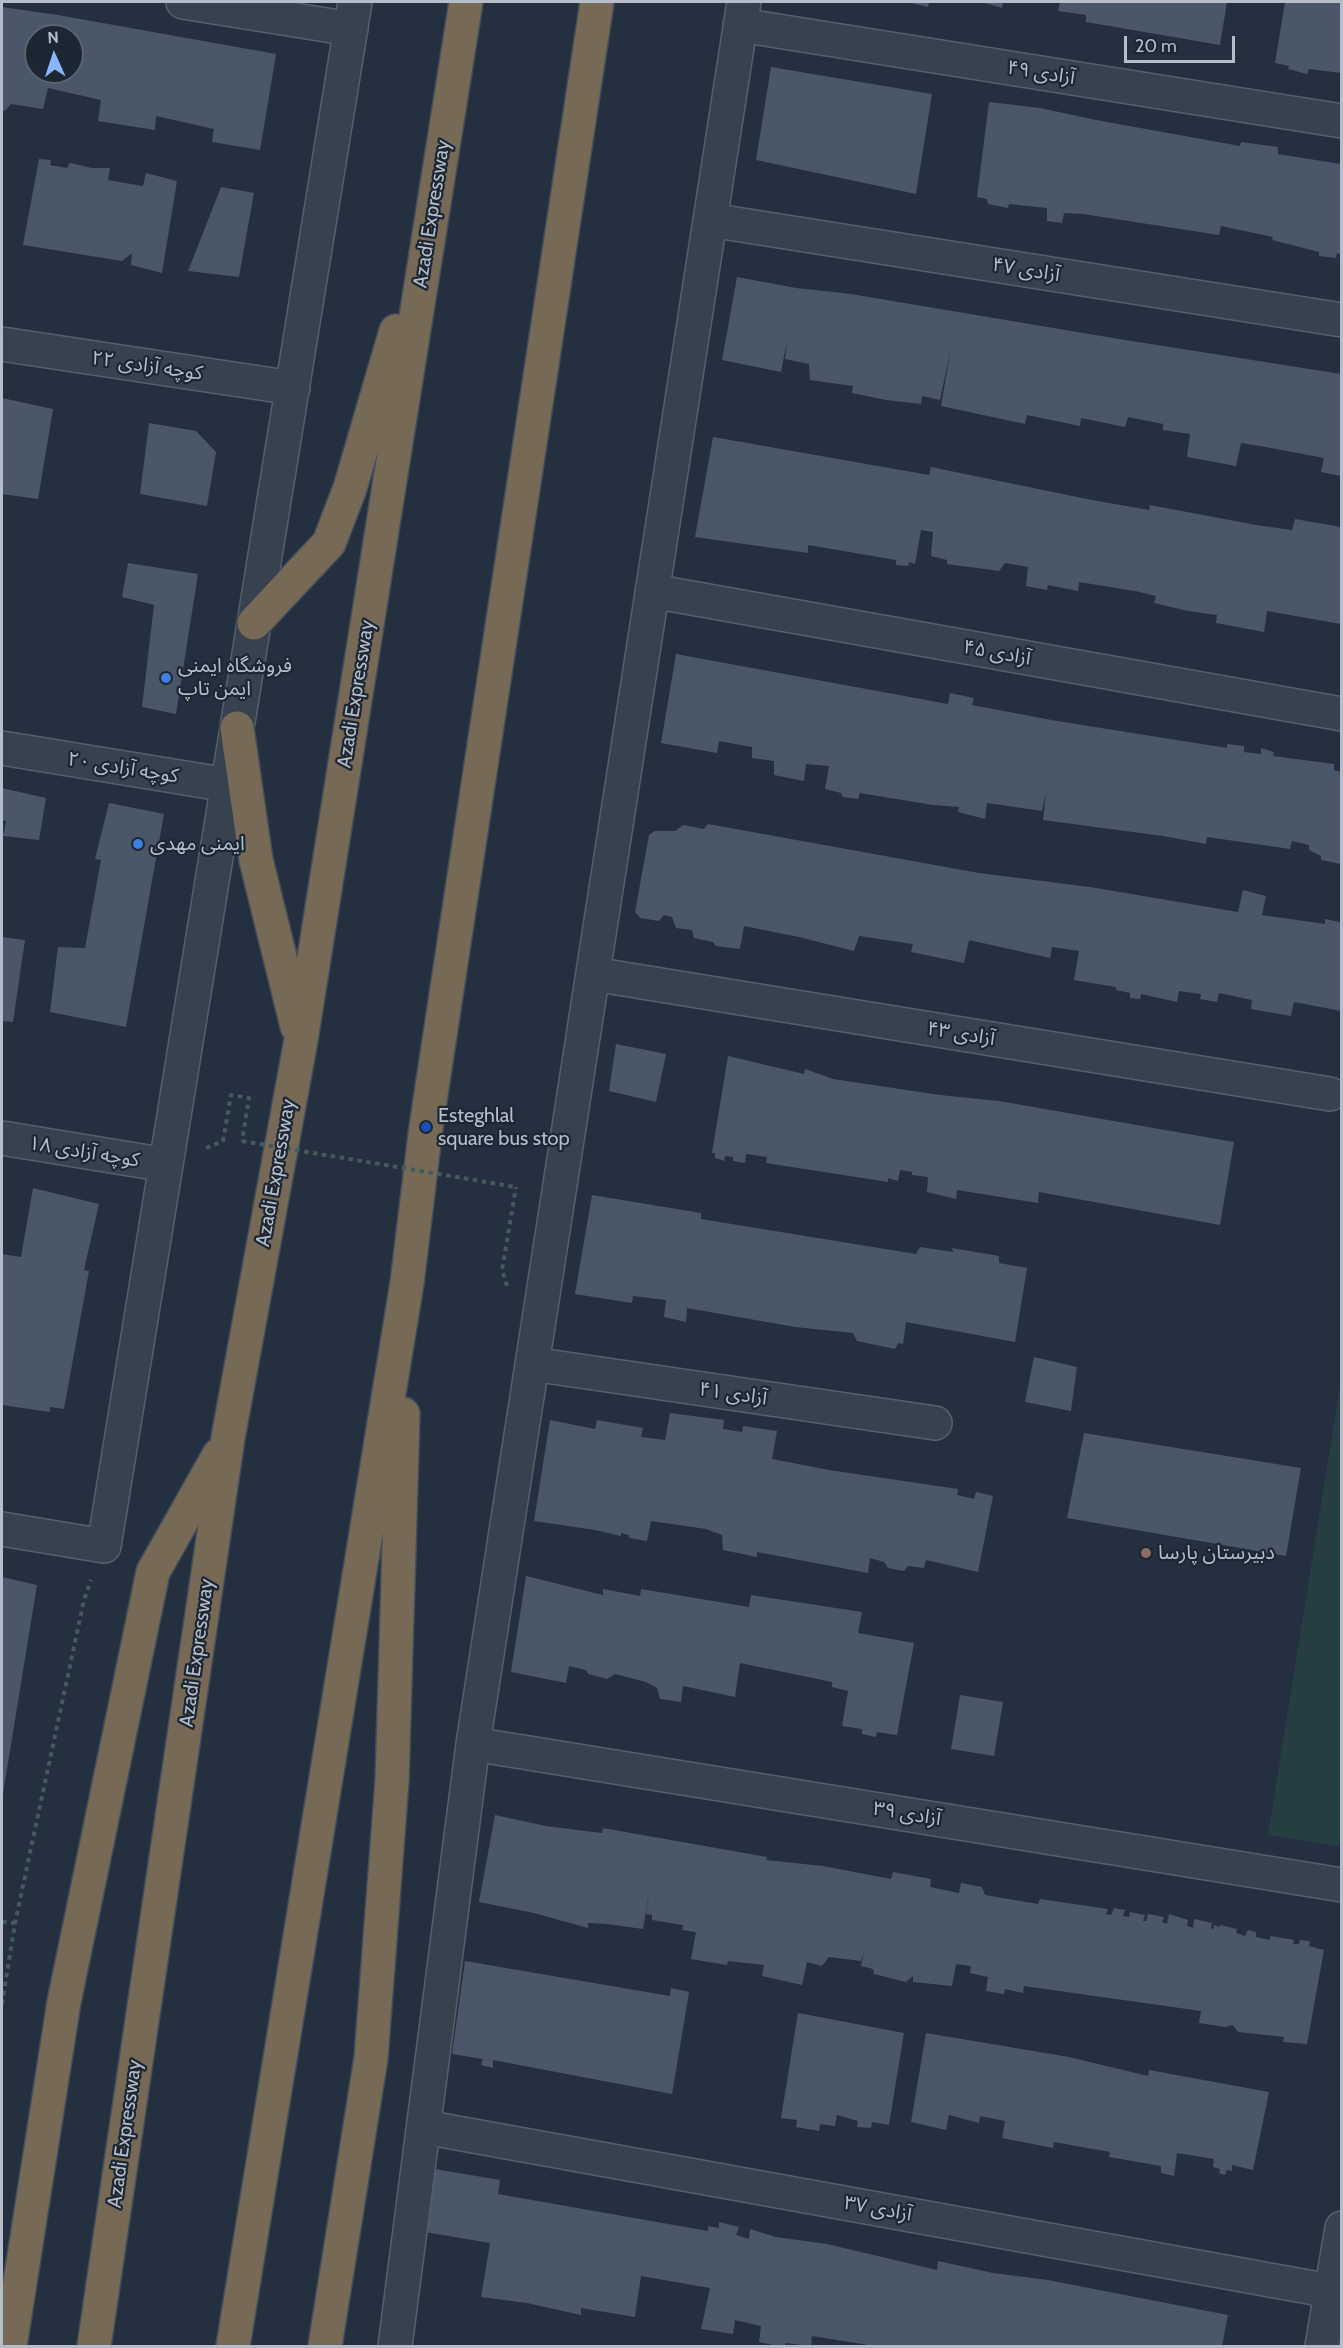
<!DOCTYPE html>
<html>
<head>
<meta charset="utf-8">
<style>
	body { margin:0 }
	#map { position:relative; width:1343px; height:2348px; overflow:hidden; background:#243040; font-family:Cabin,sans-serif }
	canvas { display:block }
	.frame { position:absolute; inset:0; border:3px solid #b5bdca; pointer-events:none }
	.north { position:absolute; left:24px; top:24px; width:60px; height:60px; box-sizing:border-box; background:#1d2734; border:2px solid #5a6370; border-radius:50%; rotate:357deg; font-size:16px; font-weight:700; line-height:24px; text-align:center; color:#b5bdca }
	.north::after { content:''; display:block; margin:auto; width:21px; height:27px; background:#8ab5fa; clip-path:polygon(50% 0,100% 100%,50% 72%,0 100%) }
	.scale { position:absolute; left:1124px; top:36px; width:111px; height:27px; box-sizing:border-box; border:3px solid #b5bdca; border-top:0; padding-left:8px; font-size:18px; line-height:21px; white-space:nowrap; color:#b5bdca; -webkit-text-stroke:4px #1d2734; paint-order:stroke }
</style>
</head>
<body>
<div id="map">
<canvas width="1343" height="2348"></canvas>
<div class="frame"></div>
<div class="north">N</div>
<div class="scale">20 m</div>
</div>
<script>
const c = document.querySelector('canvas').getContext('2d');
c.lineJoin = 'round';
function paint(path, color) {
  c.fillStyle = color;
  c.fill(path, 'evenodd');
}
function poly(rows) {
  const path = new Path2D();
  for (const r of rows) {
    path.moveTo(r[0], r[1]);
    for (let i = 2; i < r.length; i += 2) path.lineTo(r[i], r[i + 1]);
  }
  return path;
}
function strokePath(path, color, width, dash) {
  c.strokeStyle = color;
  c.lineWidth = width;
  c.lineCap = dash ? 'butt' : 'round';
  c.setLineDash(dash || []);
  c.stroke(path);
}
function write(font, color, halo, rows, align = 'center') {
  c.font = font + ' Cabin,"Noto Sans Arabic",sans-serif';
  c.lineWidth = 4.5;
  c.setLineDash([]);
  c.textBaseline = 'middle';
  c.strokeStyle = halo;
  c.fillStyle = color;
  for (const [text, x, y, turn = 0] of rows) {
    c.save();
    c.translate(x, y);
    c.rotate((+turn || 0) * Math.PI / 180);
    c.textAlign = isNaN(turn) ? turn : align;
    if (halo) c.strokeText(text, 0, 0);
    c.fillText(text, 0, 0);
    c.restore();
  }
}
paint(poly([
	[1341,1380,1341,1847,1268,1835]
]), '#263e41');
paint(poly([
	[907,2,929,2,928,7],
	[981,2,1003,2,1002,8],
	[1060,2,1227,2,1220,45,1086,22,1086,15,1058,11],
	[1285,2,1341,2,1341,73,1309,69,1307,74,1288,69,1289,66,1275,63],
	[2,7,58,15,276,54,260,150,212,142,214,129,156,116,155,130,98,121,101,100,48,88,43,109,11,104,5,111,2,110],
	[36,36,72,36,72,72,36,72],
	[771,67,932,94,916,194,756,160],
	[989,102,1040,108,1096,120,1240,146,1241,142,1278,147,1278,154,1341,164,1341,254,1337,253,1336,258,1319,256,1319,252,1272,240,1273,237,1221,226,1219,235,1083,214,1064,213,1062,223,1047,221,1047,208,1009,204,1008,208,988,204,987,199,977,197],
	[39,159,51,160,50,165,67,168,70,163,92,168,110,168,108,180,143,186,146,173,177,181,162,273,131,265,132,253,122,261,23,245],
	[221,187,254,193,239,277,188,271],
	[737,277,796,288,851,294,1119,339,1341,374,1341,476,1321,472,1324,458,1260,446,1241,443,1236,466,1187,457,1190,434,1163,430,1163,424,1128,417,1125,427,1081,418,1080,426,1027,415,1025,424,941,406,951,348,940,400,922,396,921,404,886,400,852,393,853,386,810,380,809,364,785,359,787,341,781,372,722,360],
	[2,398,53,409,38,499,2,494],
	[149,423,196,431,216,452,207,506,140,494],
	[713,437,929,475,931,467,1092,500,1149,510,1150,505,1256,525,1292,530,1295,519,1341,527,1341,624,1267,611,1264,632,1216,623,1217,615,1188,611,1154,603,1156,596,1135,591,1079,582,1078,591,1048,585,1047,590,1026,586,1028,567,1005,563,999,571,947,564,947,560,931,556,933,532,921,530,915,564,909,562,908,566,896,565,896,560,808,545,808,553,695,537],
	[128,563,198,574,176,714,142,707,154,605,122,597],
	[676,654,948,704,950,693,974,698,972,705,1057,721,1227,748,1227,744,1244,746,1244,752,1261,754,1261,748,1274,752,1273,756,1334,764,1334,770,1341,772,1341,864,1321,860,1321,856,1309,850,1309,845,1292,841,1290,849,1207,837,1206,844,1163,836,1043,820,1046,793,1042,811,987,803,985,819,958,812,959,807,933,805,860,793,858,799,843,797,841,793,825,789,829,766,806,764,804,781,774,775,774,761,752,758,752,747,719,741,717,753,661,743],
	[2,788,46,798,39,840,3,836,6,821,2,820],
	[109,803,164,814,126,1027,50,1012,58,947,85,948,101,860,95,859],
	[708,824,979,873,1090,887,1238,912,1243,890,1266,896,1262,915,1325,924,1325,919,1340,922,1341,1011,1294,1002,1291,1016,1251,1009,1252,1000,1219,993,1217,1002,1200,999,1201,994,1179,991,1177,1002,1141,994,1140,999,1130,998,1130,993,1116,990,1116,987,1074,980,1079,951,1052,947,1050,958,969,940,964,963,911,952,913,944,859,936,854,951,799,937,744,926,740,949,716,946,713,942,694,938,692,930,676,928,672,917,664,915,659,921,640,918,635,912,649,835,655,831,675,831,683,825,704,829],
	[2,937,25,940,13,1022,2,1021],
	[616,1044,666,1054,656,1102,609,1091],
	[728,1056,804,1074,805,1069,833,1079,940,1095,999,1101,1234,1142,1220,1225,1039,1192,1038,1203,957,1190,956,1199,927,1192,928,1177,912,1175,912,1172,900,1170,898,1181,888,1178,888,1182,766,1163,767,1157,746,1154,745,1163,733,1161,733,1157,725,1156,724,1161,715,1158,715,1153,712,1153],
	[33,1188,99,1204,84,1270,89,1271,64,1409,50,1407,50,1412,2,1405,2,1254,21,1257],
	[592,1195,701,1213,701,1219,916,1254,920,1247,953,1252,952,1248,999,1256,999,1263,1027,1268,1015,1342,906,1322,903,1344,898,1343,895,1349,857,1341,853,1333,795,1327,687,1308,686,1322,664,1317,666,1300,633,1296,632,1303,575,1294],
	[1034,1357,1077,1367,1071,1411,1025,1402],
	[670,1413,724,1420,723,1429,742,1432,743,1426,777,1431,772,1459,829,1470,958,1489,957,1495,974,1499,976,1492,993,1496,978,1572,926,1560,924,1568,908,1566,904,1571,888,1568,884,1562,870,1558,868,1573,757,1552,757,1557,723,1550,722,1535,706,1529,651,1521,647,1541,629,1538,629,1535,621,1533,621,1536,595,1530,534,1521,550,1420,595,1429,597,1420,643,1428,641,1437,665,1440],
	[1084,1433,1301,1468,1286,1556,1067,1518],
	[526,1576,603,1595,603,1589,640,1596,641,1589,749,1607,751,1595,862,1612,858,1633,914,1643,897,1735,877,1732,876,1737,862,1734,862,1729,842,1726,848,1691,832,1687,832,1682,740,1663,735,1697,683,1686,681,1702,660,1699,657,1688,646,1682,615,1674,607,1679,588,1674,586,1670,569,1666,566,1683,511,1672],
	[2,1577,37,1585,3,1794,2,1794],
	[960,1695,1003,1702,994,1756,951,1749],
	[495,1815,546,1826,602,1833,603,1828,767,1857,766,1860,823,1866,891,1879,893,1872,931,1879,930,1887,959,1893,961,1883,982,1887,985,1895,1038,1904,1040,1899,1108,1909,1106,1914,1111,1915,1114,1908,1125,1910,1123,1916,1129,1917,1130,1912,1145,1915,1143,1921,1146,1921,1148,1914,1164,1917,1162,1922,1167,1924,1169,1914,1188,1920,1187,1926,1193,1928,1194,1919,1212,1923,1211,1928,1214,1929,1214,1925,1220,1927,1220,1925,1237,1929,1236,1933,1245,1936,1248,1930,1256,1932,1256,1937,1270,1940,1270,1936,1294,1940,1293,1944,1299,1944,1300,1940,1310,1941,1309,1946,1324,1950,1307,2044,1283,2042,1284,2037,1238,2032,1233,2025,1225,2027,1199,2023,1201,2011,1024,1986,1023,1993,1005,1989,1004,1994,986,1991,988,1977,970,1973,971,1966,956,1964,952,1986,913,1982,913,1976,906,1982,874,1974,873,1969,861,1966,864,1951,861,1961,829,1957,822,1966,807,1962,802,1985,762,1976,764,1965,728,1961,727,1965,691,1959,696,1932,682,1930,683,1925,652,1920,652,1915,646,1914,650,1887,643,1929,607,1924,588,1923,588,1928,534,1913,479,1902],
	[465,1961,670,1996,671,1988,689,1992,672,2094,493,2060,493,2068,481,2065,483,2059,452,2054],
	[798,2013,904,2033,889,2125,872,2122,871,2128,857,2127,858,2121,837,2115,835,2126,820,2124,819,2131,796,2127,797,2120,781,2118],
	[926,2033,1069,2057,1148,2076,1149,2070,1269,2092,1253,2170,1232,2165,1232,2171,1227,2170,1225,2175,1219,2173,1220,2169,1213,2167,1214,2159,1177,2153,1174,2176,1161,2173,1161,2166,1109,2157,1110,2152,1054,2142,1053,2148,1002,2138,1005,2121,980,2116,979,2123,949,2115,946,2130,911,2122],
	[435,2169,500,2180,498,2194,708,2231,708,2226,719,2228,719,2222,739,2227,736,2235,749,2239,750,2229,776,2237,827,2244,937,2270,938,2261,993,2273,1048,2280,1228,2315,1222,2346,875,2346,812,2336,811,2346,785,2343,785,2346,778,2346,759,2342,761,2326,735,2320,733,2334,701,2329,710,2288,641,2276,635,2317,581,2308,581,2315,527,2303,481,2297,490,2243,425,2232]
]), '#4a5769');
const minor = poly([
	[183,2,351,29],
	[740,25,1342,121],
	[710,220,1342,320],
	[2,344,293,388],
	[652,591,1342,714],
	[2,748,228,785,245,786],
	[593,974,1330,1094],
	[2,1138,166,1165],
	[532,1364,935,1423],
	[2,1529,104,1546,355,2],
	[473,1744,1342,1885],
	[424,2127,1342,2293],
	[395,2346,473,1744,744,2],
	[1322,2346,1342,2228]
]);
const highway = poly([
	[254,623,329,543,350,488,396,331],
	[237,728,256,860,297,1026],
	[10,2346,64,2002,153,1572,219,1455],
	[94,2346,228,1438,301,1040,466,2],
	[233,2346,407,1283,426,1127,597,2],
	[325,2346,371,2058,392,1781,403,1414]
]);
strokePath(minor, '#56606d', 36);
strokePath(highway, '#434d5a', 36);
strokePath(poly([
	[206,1148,223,1141,231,1095,249,1098,242,1141],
	[507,1286,502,1270,516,1187],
	[2,1922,15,1923],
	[2,2004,15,1923,84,1600,91,1580]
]), '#445a5d', 4, [4.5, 4.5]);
strokePath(minor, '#38424f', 33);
strokePath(highway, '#766955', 33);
strokePath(poly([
	[242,1141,516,1187]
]), '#445a5d', 4, [4.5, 4.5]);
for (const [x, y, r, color] of [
	[166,678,6,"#3f7fe0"],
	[138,844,6,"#3f7fe0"],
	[426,1127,6,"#1a4fb4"],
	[1146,1553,6,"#8d6e63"]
]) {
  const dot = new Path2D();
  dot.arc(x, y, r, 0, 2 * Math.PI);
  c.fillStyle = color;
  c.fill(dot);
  strokePath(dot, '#1d2734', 2);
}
write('20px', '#b5bdca', '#1d2734', [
	["۴۹ آزادی",1041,73,9],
	["Azadi Expressway",432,214,-81],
	["۴۷ آزادی",1026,270,9],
	["کوچه آزادی ۲۲",147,366,8],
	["۴۵ آزادی",997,653,10],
	["Azadi Expressway",356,694,-81],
	["کوچه آزادی ۲۰",123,768,9],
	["۴۳ آزادی",961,1034,9],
	["کوچه آزادی ۱۸",84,1152,9],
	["Azadi Expressway",276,1173,-80],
	["۴۱ آزادی",733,1394,8],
	["Azadi Expressway",197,1653,-82],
	["۳۹ آزادی",907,1814,9],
	["Azadi Expressway",125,2134,-82],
	["۳۷ آزادی",878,2209,10]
]);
write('20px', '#b5bdca', '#1d2734', [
	["فروشگاه ایمنی",178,666],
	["ایمن تاپ",178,689],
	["ایمنی مهدی",150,844],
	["Esteghlal",438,1116],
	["square bus stop",438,1139],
	["دبیرستان پارسا",1158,1553]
], 'left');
</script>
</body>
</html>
